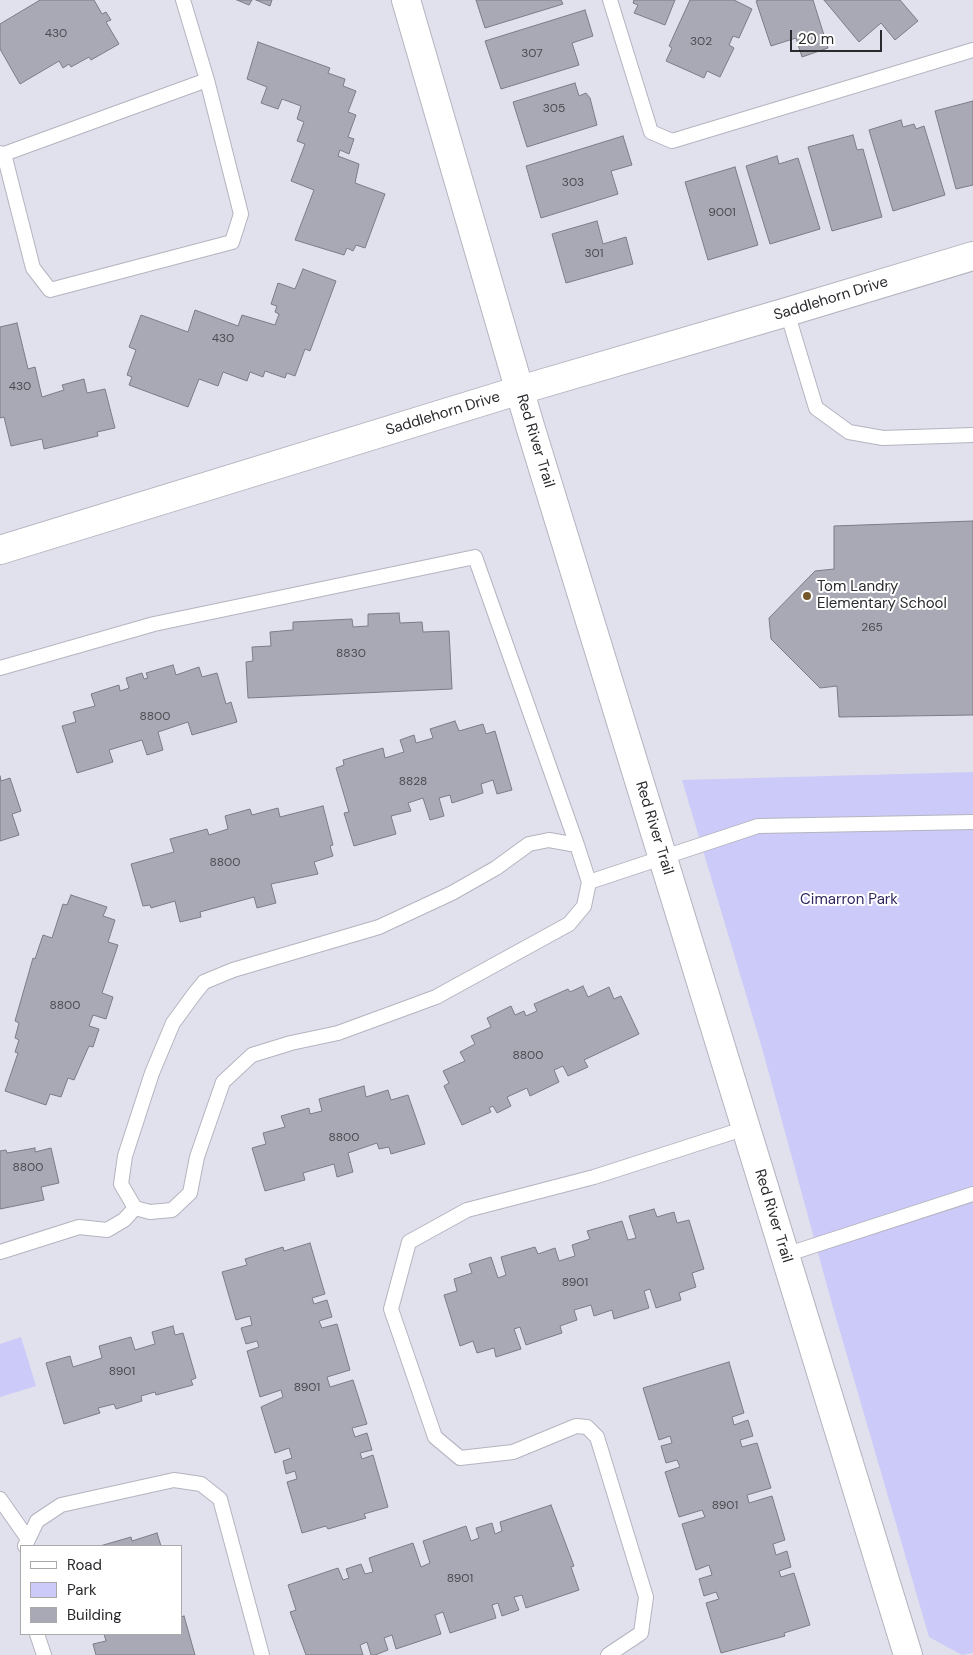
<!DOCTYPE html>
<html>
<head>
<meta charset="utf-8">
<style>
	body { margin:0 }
	#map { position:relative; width:973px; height:1655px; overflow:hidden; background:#e1e1ed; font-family:"DM Sans",sans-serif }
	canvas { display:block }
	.legend { position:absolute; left:20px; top:1545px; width:162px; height:90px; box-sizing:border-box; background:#fff; border:1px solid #aaaaab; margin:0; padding:6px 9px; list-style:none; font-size:15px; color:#2a2a2e }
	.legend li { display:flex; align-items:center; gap:10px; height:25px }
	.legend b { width:25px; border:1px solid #aaaaab }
	.scale { position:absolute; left:790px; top:30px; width:92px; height:22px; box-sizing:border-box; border:2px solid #2a2a2e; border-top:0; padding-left:6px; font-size:15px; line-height:18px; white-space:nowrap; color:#2a2a2e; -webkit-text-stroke:4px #fff; paint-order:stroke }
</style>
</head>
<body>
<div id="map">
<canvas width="973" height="1655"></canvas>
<ul class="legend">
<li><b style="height:6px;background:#fff"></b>Road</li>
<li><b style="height:14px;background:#cccaf8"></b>Park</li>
<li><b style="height:14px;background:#a9a9b5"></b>Building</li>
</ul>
<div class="scale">20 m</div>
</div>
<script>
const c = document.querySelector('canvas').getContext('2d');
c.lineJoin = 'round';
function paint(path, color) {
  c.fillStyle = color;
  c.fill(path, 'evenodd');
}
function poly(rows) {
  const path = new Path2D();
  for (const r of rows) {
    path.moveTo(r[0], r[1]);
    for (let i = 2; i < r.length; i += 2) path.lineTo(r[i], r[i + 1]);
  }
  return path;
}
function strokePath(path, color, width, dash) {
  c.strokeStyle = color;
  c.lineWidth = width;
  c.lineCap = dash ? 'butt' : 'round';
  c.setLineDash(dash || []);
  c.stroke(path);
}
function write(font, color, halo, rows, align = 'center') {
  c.font = font + ' "DM Sans",sans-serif';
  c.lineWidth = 4;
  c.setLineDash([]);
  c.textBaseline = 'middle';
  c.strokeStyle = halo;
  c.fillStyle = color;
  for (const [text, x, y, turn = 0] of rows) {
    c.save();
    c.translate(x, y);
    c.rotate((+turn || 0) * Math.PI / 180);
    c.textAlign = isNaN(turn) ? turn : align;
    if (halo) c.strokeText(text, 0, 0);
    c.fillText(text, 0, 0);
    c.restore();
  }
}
paint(poly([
	[973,772,973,1653,962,1655,929,1637,832,1304,762,1048,682,780],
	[21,1337,36,1386,0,1397,0,1344]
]), '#cccaf8');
const building = poly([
	[40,0,94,0,102,14,106,12,111,20,106,22,119,44,91,60,89,57,71,67,69,64,63,68,59,61,20,84,0,49,0,24,40,0],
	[237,0,252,0,249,5,237,0],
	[256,0,272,0,270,6,256,0],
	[476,0,561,0,563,4,485,28,476,0],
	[634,0,675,0,665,25,634,13,638,5,633,3,634,0],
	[690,0,734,0,752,9,739,38,733,36,729,45,734,48,720,77,707,71,704,78,666,61,672,48,669,46,690,0],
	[759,0,813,0,828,48,802,57,796,38,771,46,756,1,759,0],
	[824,0,900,0,918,21,895,40,881,23,859,42,824,0],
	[585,10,593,36,572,43,579,65,501,89,485,41,585,10],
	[258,42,330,68,328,73,345,79,343,86,356,91,348,112,356,115,348,137,354,139,349,154,340,150,338,156,359,164,355,183,385,194,365,248,356,245,353,251,347,248,344,255,295,240,314,190,291,181,305,144,297,141,304,122,297,119,301,106,282,99,278,109,261,103,267,87,247,79,258,42],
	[575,83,579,96,586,93,590,98,597,125,527,147,513,102,575,83],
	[973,101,973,185,956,189,935,111,973,101],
	[901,120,903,127,914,124,916,129,924,126,945,195,893,211,869,130,901,120],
	[853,135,857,150,863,149,882,217,832,231,808,147,853,135],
	[623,136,632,165,611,171,618,194,541,218,526,166,623,136],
	[777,156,779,164,798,158,820,229,770,244,746,166,777,156],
	[735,167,758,245,708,260,685,182,735,167],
	[597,221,603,244,626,237,633,264,566,283,552,234,597,221],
	[303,269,336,281,310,351,305,349,295,376,287,373,285,378,265,371,263,377,250,372,247,381,223,372,218,386,199,379,188,407,129,385,132,377,127,375,136,350,129,347,141,315,188,332,195,310,238,326,242,315,275,325,279,314,275,312,277,306,271,304,278,283,295,289,303,269],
	[17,323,28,369,35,367,42,397,64,390,62,385,84,379,87,393,105,389,115,428,97,432,98,436,44,449,42,439,11,446,4,417,0,418,0,327,17,323],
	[973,521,973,715,839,717,837,686,820,688,771,639,769,618,815,571,834,569,834,526,973,521],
	[399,613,400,623,422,622,423,632,449,631,452,689,248,698,246,662,253,661,252,647,271,646,270,632,293,630,293,622,352,619,353,627,368,626,368,614,399,613],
	[173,665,176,675,199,667,202,677,217,673,226,704,231,702,237,722,192,735,188,722,158,732,163,750,147,755,142,740,109,750,113,762,77,773,62,726,76,722,73,712,95,706,91,694,119,685,120,691,129,688,126,678,142,673,144,679,148,678,146,673,173,665],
	[455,721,459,731,483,724,486,734,495,731,512,790,497,794,493,780,481,784,483,793,452,803,450,795,439,798,444,816,430,820,423,798,408,803,411,811,391,816,396,834,354,846,344,813,349,812,336,768,344,765,343,760,383,748,385,758,404,752,400,740,414,735,416,743,433,738,430,729,455,721],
	[0,776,1,781,10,778,21,811,12,814,19,835,0,841,0,776],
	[323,806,333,845,330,846,333,856,314,862,318,874,271,884,276,903,257,908,254,897,200,912,201,917,180,922,175,901,151,908,150,905,143,906,131,864,174,852,170,839,207,829,209,835,228,829,225,816,250,809,252,815,278,808,280,817,323,806],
	[71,895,107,907,103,916,115,920,108,942,118,945,102,993,113,997,106,1019,93,1015,89,1026,99,1029,93,1047,89,1046,74,1080,68,1078,61,1097,50,1094,46,1105,5,1091,18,1053,15,1052,19,1040,15,1038,19,1023,15,1021,33,958,35,959,43,935,52,938,63,904,67,905,71,895],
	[583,986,588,997,609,987,614,999,621,996,639,1034,584,1060,588,1067,568,1076,563,1066,554,1070,559,1082,530,1096,527,1088,507,1097,511,1106,497,1113,493,1106,489,1108,491,1112,462,1125,444,1086,449,1083,443,1071,465,1061,460,1052,475,1044,471,1036,491,1027,487,1018,511,1006,515,1015,524,1011,526,1016,537,1011,534,1004,568,989,570,992,583,986],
	[364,1086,366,1097,388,1090,391,1100,408,1095,425,1144,391,1154,389,1147,379,1149,377,1143,348,1153,353,1172,337,1177,334,1164,303,1173,305,1180,265,1191,252,1148,266,1144,263,1133,285,1127,281,1116,309,1108,310,1114,322,1111,319,1099,364,1086],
	[35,1148,35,1152,51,1148,59,1183,41,1187,44,1200,0,1209,0,1151,6,1150,7,1153,35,1148],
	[654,1209,657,1217,674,1212,677,1223,689,1220,704,1269,692,1273,696,1287,679,1293,681,1300,656,1308,650,1289,644,1291,649,1308,614,1319,612,1310,594,1316,591,1305,574,1310,577,1320,560,1326,562,1333,526,1345,520,1327,514,1329,521,1349,496,1357,494,1348,477,1353,473,1341,460,1346,444,1295,457,1291,454,1279,472,1273,469,1264,491,1257,498,1278,506,1275,501,1257,535,1247,538,1254,555,1248,559,1261,575,1256,572,1245,590,1239,587,1231,622,1221,628,1240,636,1238,629,1216,654,1209],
	[310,1243,325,1294,312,1298,314,1304,327,1300,332,1317,319,1321,322,1328,337,1324,350,1370,327,1377,330,1387,353,1380,367,1424,352,1428,355,1437,367,1433,372,1450,360,1453,362,1459,373,1455,388,1507,364,1514,366,1518,328,1529,326,1526,302,1533,287,1482,297,1479,295,1471,286,1474,283,1461,292,1458,289,1448,275,1453,261,1407,283,1397,281,1390,260,1397,247,1351,259,1347,257,1341,246,1344,241,1328,252,1325,250,1316,236,1320,222,1272,247,1265,245,1259,283,1247,284,1251,310,1243],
	[173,1326,175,1335,183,1333,196,1378,191,1380,193,1385,156,1395,155,1392,141,1396,142,1401,116,1409,114,1404,98,1408,100,1413,64,1424,46,1363,70,1356,73,1367,102,1358,99,1346,131,1337,135,1350,155,1344,152,1332,173,1326],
	[729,1362,744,1413,732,1417,734,1425,748,1420,753,1436,740,1440,742,1447,757,1443,771,1488,747,1495,749,1503,772,1496,785,1540,773,1544,776,1555,787,1551,791,1567,779,1571,781,1577,794,1573,810,1625,784,1633,785,1636,721,1653,706,1603,719,1599,716,1592,704,1596,699,1579,712,1575,709,1565,696,1570,682,1524,705,1517,702,1510,679,1517,665,1472,680,1467,677,1460,666,1463,661,1446,672,1443,670,1436,659,1440,643,1388,729,1362],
	[551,1505,574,1566,571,1567,579,1590,526,1608,522,1595,514,1597,519,1610,502,1616,498,1603,492,1605,496,1618,450,1633,443,1612,435,1615,441,1634,396,1649,392,1635,384,1638,388,1650,375,1655,371,1655,367,1642,360,1645,363,1655,306,1655,290,1612,296,1610,288,1585,338,1568,343,1580,349,1578,346,1569,361,1564,365,1574,373,1572,369,1558,413,1543,421,1567,430,1563,423,1541,466,1526,471,1541,479,1538,476,1528,492,1523,495,1534,502,1531,500,1522,551,1505],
	[157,1533,161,1546,100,1546,131,1537,132,1541,157,1533],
	[184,1616,195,1655,96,1655,93,1644,106,1641,104,1634,181,1634,181,1617,184,1616]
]);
paint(building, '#a9a9b5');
strokePath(building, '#7c7c86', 1);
const service = poly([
	[610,0,651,132,672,141,973,50],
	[0,153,4,154,33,268,50,290,232,242,241,214,207,80,183,0],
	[4,154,207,80],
	[787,312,816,408,849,432,883,438,973,435],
	[0,668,154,624,475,557,577,845],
	[549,840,577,845,589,882,584,906,569,924,436,997,338,1033,291,1043,252,1055,223,1082,197,1157,190,1193,172,1210,150,1212,135,1208,121,1184,125,1156,152,1073,173,1023,195,993,204,982,233,970,379,927,452,893,496,868,529,844,549,840],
	[589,882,758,826,973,822],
	[0,1252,79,1227,107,1230,124,1220,135,1208],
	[785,1255,973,1194],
	[0,1499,28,1539],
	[25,1546,37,1521,61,1505,174,1480,201,1484,220,1499,262,1655],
	[37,1634,44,1655],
	[608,1655,641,1633,646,1597,597,1437,587,1427,576,1426,513,1452,460,1458,435,1437,391,1309,409,1242,467,1210,594,1177,746,1128]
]);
const tertiary = poly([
	[406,0,530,426,908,1655],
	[0,550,520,390,787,312,973,256]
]);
strokePath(service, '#b4b4c0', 16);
strokePath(tertiary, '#b4b4c0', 30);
strokePath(service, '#fff', 14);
strokePath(tertiary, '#fff', 28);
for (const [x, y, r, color] of [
	[807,596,5,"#73562a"]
]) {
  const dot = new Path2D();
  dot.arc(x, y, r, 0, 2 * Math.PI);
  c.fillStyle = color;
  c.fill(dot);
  strokePath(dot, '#fff', 2);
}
write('12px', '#4a4a50', null, [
	["430",56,34],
	["302",701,42],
	["307",532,54],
	["305",554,109],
	["303",573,183],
	["9001",722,213],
	["301",594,254],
	["430",223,339],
	["430",20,387],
	["265",872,628],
	["8830",351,654],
	["8800",155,717],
	["8828",413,782],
	["8800",225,863],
	["8800",65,1006],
	["8800",528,1056],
	["8800",344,1138],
	["8800",28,1168],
	["8901",575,1283],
	["8901",122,1372],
	["8901",307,1388],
	["8901",725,1506],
	["8901",460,1579]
]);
write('15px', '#2a2a2e', '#fff', [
	["Saddlehorn Drive",831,299,-17],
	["Saddlehorn Drive",443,414,-17],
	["Red River Trail",535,441,73],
	["Red River Trail",654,828,73],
	["Red River Trail",773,1216,73]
]);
write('15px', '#2a2a2e', '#fff', [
	["Tom Landry",817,587],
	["Elementary School",817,604]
], 'left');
write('15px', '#312862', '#fff', [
	["Cimarron Park",849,900]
]);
</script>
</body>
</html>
